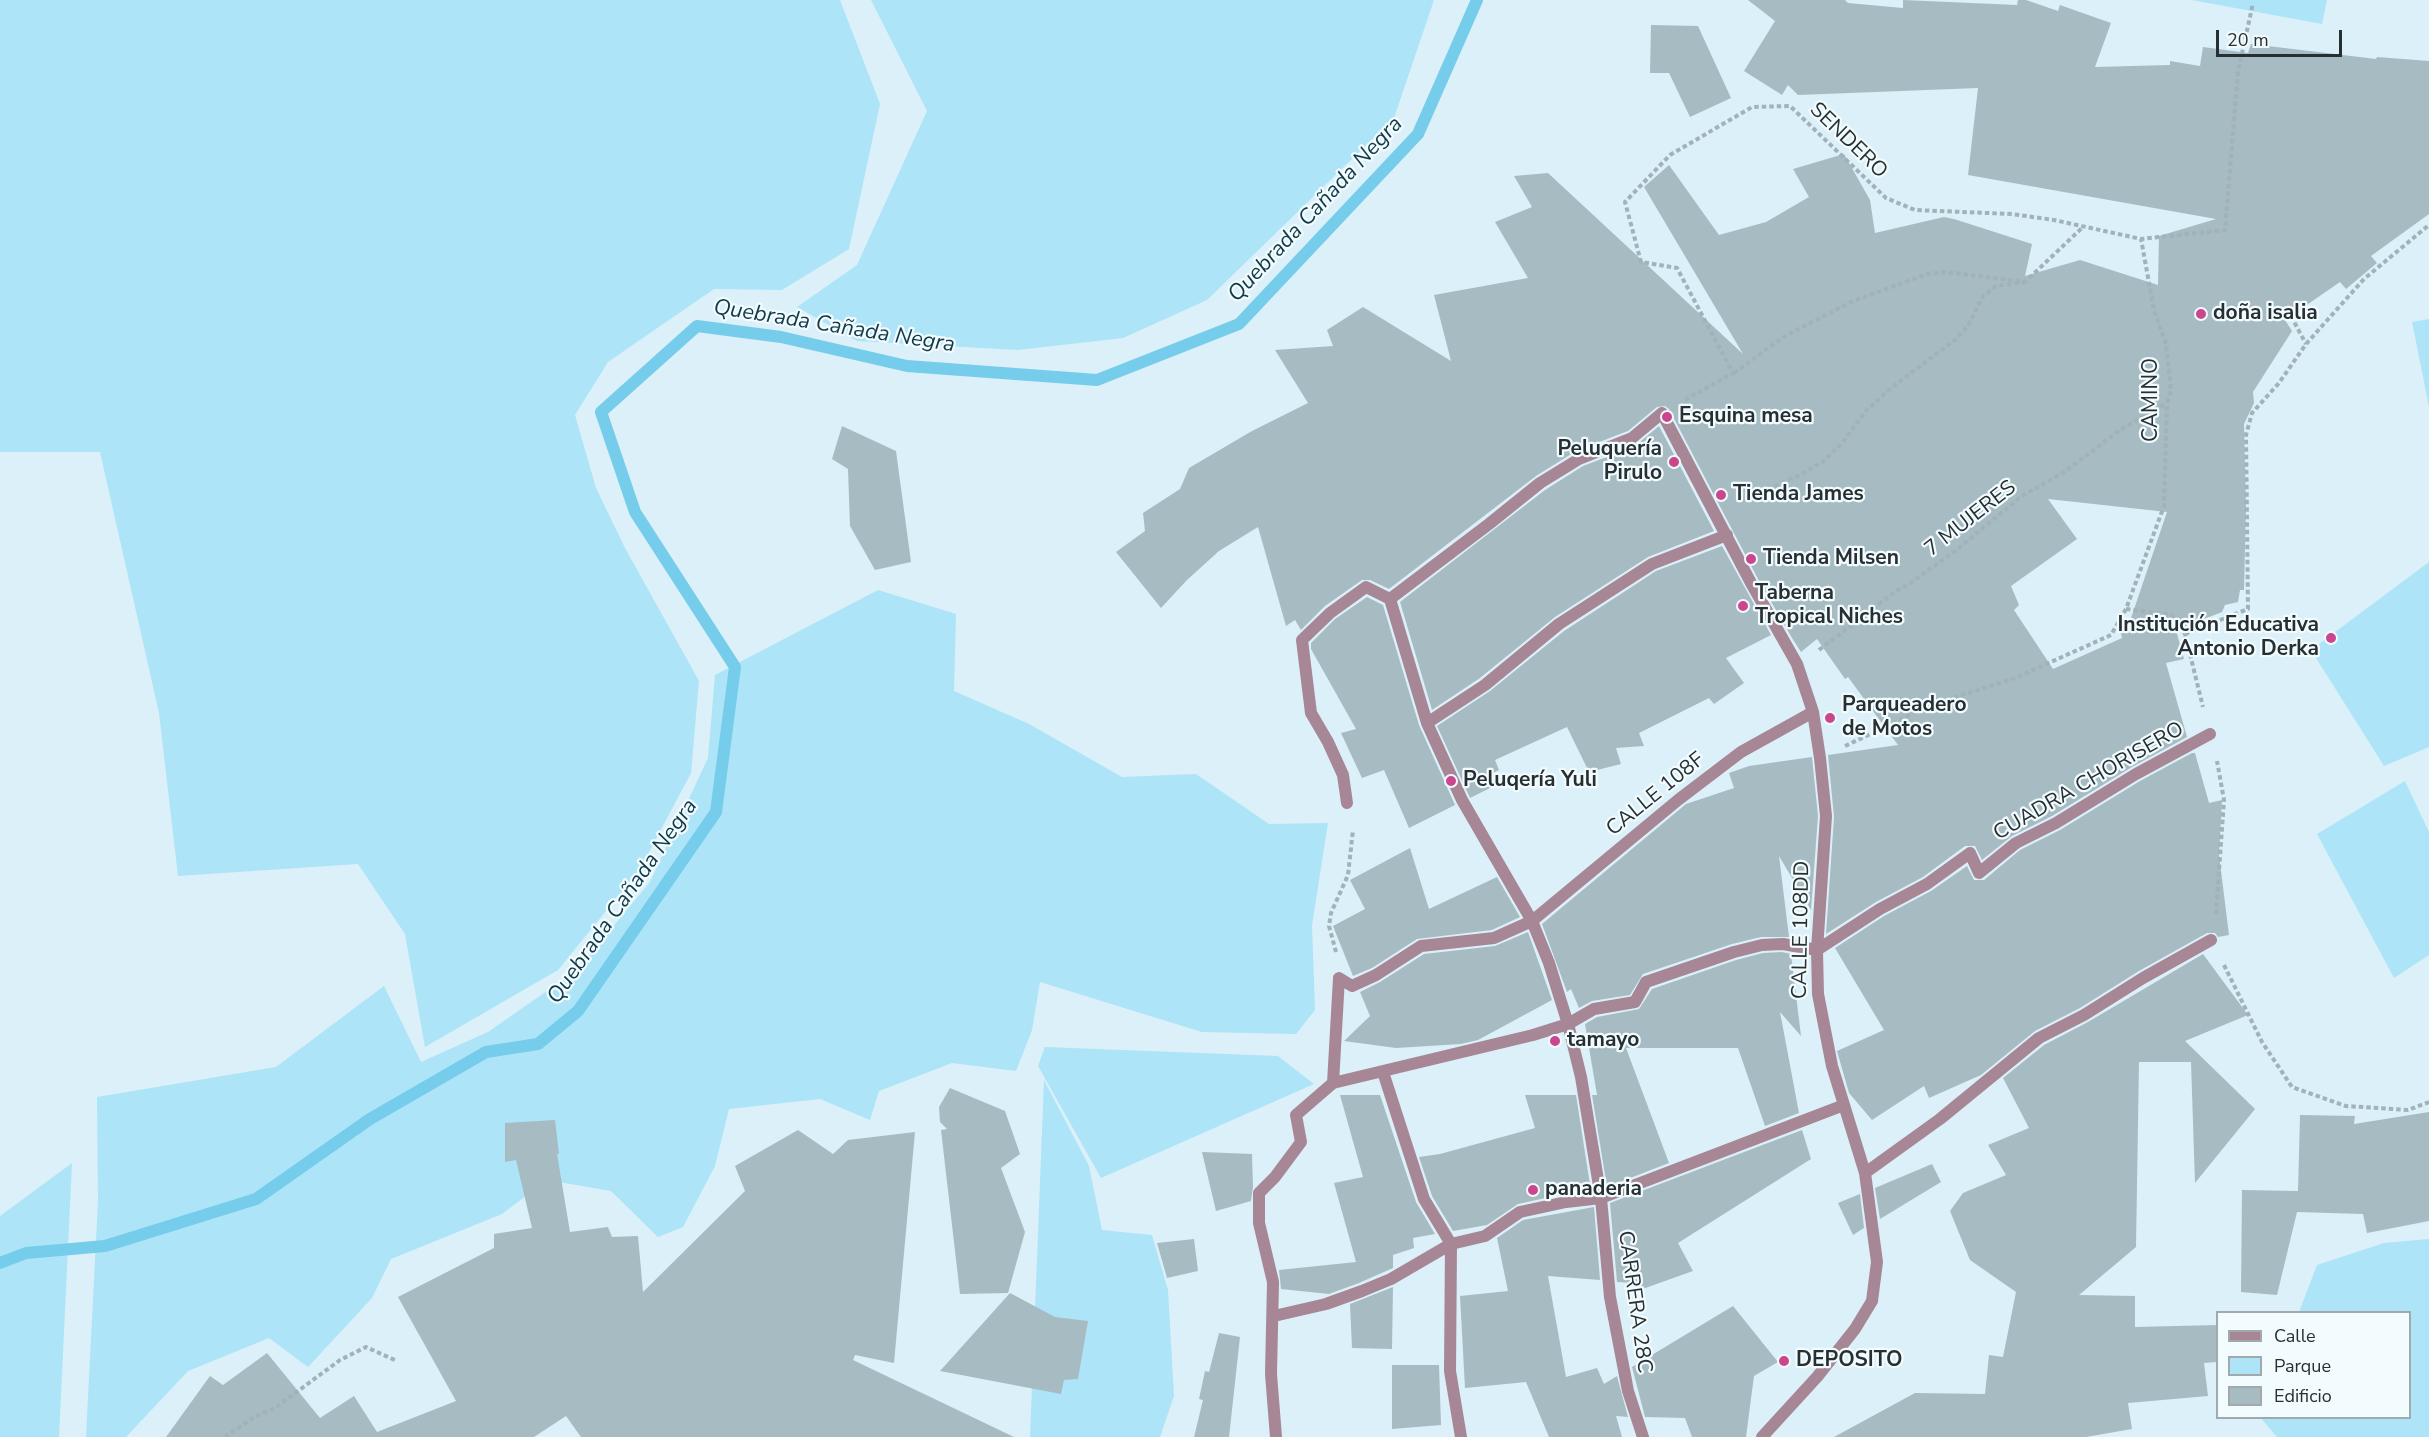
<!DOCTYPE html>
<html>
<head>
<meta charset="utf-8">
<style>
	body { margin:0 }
	#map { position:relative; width:2429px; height:1437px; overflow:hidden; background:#dbf0f8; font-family:"Nunito Sans",sans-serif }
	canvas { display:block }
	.legend { position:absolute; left:2216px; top:1311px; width:195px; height:108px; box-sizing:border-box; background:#f2fbfe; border:2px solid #a1a9ac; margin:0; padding:8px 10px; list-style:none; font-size:18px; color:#272f32 }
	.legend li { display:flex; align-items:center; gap:12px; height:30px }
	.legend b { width:30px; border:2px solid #a1a9ac }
	.scale { position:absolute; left:2216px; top:30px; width:126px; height:27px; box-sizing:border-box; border:3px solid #272f32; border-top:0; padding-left:8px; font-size:18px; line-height:21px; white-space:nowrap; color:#272f32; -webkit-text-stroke:4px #f2fbfe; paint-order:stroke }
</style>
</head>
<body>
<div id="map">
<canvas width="2429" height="1437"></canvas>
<ul class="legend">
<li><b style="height:8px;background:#a78795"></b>Calle</li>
<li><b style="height:16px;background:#ade4f8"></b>Parque</li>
<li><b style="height:16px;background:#a7bbc3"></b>Edificio</li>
</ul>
<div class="scale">20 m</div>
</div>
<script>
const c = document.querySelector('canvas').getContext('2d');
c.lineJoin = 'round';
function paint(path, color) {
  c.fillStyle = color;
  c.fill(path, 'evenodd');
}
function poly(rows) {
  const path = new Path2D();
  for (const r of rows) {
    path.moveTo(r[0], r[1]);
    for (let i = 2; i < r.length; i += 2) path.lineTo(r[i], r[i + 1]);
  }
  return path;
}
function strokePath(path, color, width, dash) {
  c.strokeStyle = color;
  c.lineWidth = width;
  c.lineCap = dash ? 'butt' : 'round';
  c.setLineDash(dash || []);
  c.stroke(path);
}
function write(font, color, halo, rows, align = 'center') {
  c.font = font + ' "Nunito Sans",sans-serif';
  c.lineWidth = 4.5;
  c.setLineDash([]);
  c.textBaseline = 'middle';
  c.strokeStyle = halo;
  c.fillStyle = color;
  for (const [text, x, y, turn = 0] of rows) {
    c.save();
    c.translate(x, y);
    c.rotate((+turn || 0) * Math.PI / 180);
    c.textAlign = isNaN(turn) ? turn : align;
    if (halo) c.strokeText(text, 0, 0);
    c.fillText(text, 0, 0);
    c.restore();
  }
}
paint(poly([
	[0,0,840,0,880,104,849,249,782,290,714,289,608,362,575,415,596,488,625,548,699,681,691,773,640,869,558,970,425,1047,405,934,358,864,178,876,159,713,100,452,0,452],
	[871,0,1434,0,1394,118,1207,300,1123,338,1018,350,857,341,797,307,857,265,927,111],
	[2192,0,2327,0,2322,24],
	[2429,319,2429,407,2412,322],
	[2429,562,2429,747,2384,766,2311,650],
	[878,590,956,614,954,691,1029,724,1122,777,1196,774,1269,824,1328,823,1312,925,1315,1010,1296,1034,1202,1032,1040,982,1032,1030,1016,1071,952,1063,879,1091,870,1120,820,1099,729,1109,715,1166,683,1227,658,1237,611,1191,547,1180,502,1214,391,1259,372,1298,308,1367,269,1338,188,1371,126,1437,86,1437,98,1201,97,1097,276,1067,384,986,421,1062,488,1032,577,970,650,882,708,758,715,675],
	[2405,781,2429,832,2429,955,2394,978,2317,834],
	[1045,1047,1278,1056,1314,1084,1101,1178,1038,1066],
	[1044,1080,1089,1166,1102,1230,1152,1235,1168,1290,1174,1396,1160,1437,1030,1437],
	[72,1163,59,1437,0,1437,0,1216],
	[2429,1239,2429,1437,2277,1437,2261,1418,2410,1418,2410,1312,2299,1312,2317,1265,2384,1243]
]), '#ade4f8');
strokePath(poly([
	[0,1263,26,1253,105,1246,256,1199,370,1119,486,1052,538,1044,578,1011,716,812,735,667,635,512,601,412,697,326,781,337,907,366,1097,380,1239,324,1418,134,1477,0]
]), '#75cdeb', 12);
paint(poly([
	[1748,0,1845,0,1848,3,1903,8,1903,0,2017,5,2018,0,2026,0,2058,11,2060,5,2111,23,2095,67,2170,65,2170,61,2200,66,2203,47,2248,53,2251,44,2376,59,2377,57,2429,61,2429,214,2371,256,2377,263,2346,289,2340,282,2285,320,2292,331,2253,392,2254,403,2244,424,2246,507,2244,590,2240,590,2238,602,2225,605,2222,612,2176,630,2184,659,2166,663,2187,737,2132,767,2052,816,2012,836,1982,860,1975,846,1965,846,1923,877,1876,902,1826,934,1834,817,1828,755,1898,745,1848,677,1845,679,1817,639,1801,652,1792,638,1758,579,1669,409,1665,406,1657,407,1628,431,1576,451,1536,476,1389,589,1370,580,1362,580,1325,606,1301,630,1295,620,1286,626,1258,527,1219,551,1187,580,1161,608,1116,552,1145,531,1143,513,1180,489,1189,468,1252,431,1308,403,1275,350,1333,346,1327,330,1363,307,1451,361,1434,295,1528,278,1495,222,1532,207,1514,176,1548,173,1743,354,1644,187,1669,165,1719,235,1766,222,1809,197,1793,169,1844,154,1870,200,1875,233,1944,217,1954,219,2032,244,2025,276,2080,260,2158,285,2159,236,2216,219,1968,175,1978,88,1798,95,1788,85,1782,95,1744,71,1775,21],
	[2048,499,2167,512,2130,621,2118,622,2122,638,2053,669,2014,610,2019,605,2011,586,2077,539],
	[1651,25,1698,26,1731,98,1690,117,1669,73,1650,73],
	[842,426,896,451,911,562,875,570,850,526,848,469,832,459],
	[1659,426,1714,531,1648,557,1555,617,1480,678,1432,710,1400,602,1545,490,1583,466,1635,446],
	[1722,546,1771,635,1726,658,1744,683,1714,704,1709,698,1639,733,1644,746,1616,748,1621,764,1589,772,1567,727,1495,760,1499,770,1493,773,1498,784,1470,798,1437,726,1490,691,1564,631,1656,571],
	[1367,597,1383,605,1419,725,1455,805,1409,828,1384,770,1362,778,1341,733,1356,729,1311,649,1311,643,1335,619],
	[2192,753,2195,753,2209,803,2222,800,2219,855,2229,935,2218,937,2215,933,2207,933,2139,971,2080,1008,2035,1031,1981,1075,1929,1098,1924,1086,1872,1120,1849,1093,1837,1051,1884,1030,1835,948,1884,916,1931,891,1967,866,1974,880,1984,880,2020,850,2060,830,2140,781],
	[1812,757,1818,816,1811,910,1779,856,1789,937,1761,937,1732,944,1643,974,1630,995,1592,1001,1579,1008,1571,989,1567,992,1542,924,1686,804,1734,788,1729,773,1749,766],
	[1410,848,1429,909,1497,877,1520,917,1492,930,1417,939,1372,968,1353,976,1333,926,1365,909,1350,880],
	[1528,932,1552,1000,1478,1040,1461,1044,1396,1048,1344,1041,1370,1016,1360,992,1380,982,1424,954,1495,946],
	[1782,952,1791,954,1801,1036,1780,1012,1799,1113,1765,1126,1738,1048,1626,1048,1669,1163,1607,1187,1592,1095,1597,1095,1585,1024,1597,1017,1639,1009,1652,989,1736,960,1763,953],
	[2203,954,2248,1015,2185,1041,2255,1109,2195,1183,2191,1062,2139,1062,2136,1247,2079,1295,2135,1296,2135,1327,2217,1325,2217,1362,2204,1363,2208,1396,2128,1403,2132,1429,2086,1437,1834,1437,1915,1393,1985,1394,1989,1355,2003,1357,2016,1292,1970,1260,1950,1211,1963,1193,2006,1175,1988,1145,2029,1128,2003,1078,2044,1045,2088,1022],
	[950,1088,1005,1111,1020,1154,1001,1168,1025,1232,1008,1293,960,1294,941,1130,947,1129,940,1122,939,1107],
	[1340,1095,1380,1095,1416,1202,1435,1234,1413,1238,1414,1248,1393,1255,1393,1268,1359,1283,1329,1294,1281,1289,1279,1270,1356,1262,1334,1183,1363,1177],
	[1525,1095,1576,1095,1591,1191,1564,1194,1518,1204,1487,1225,1453,1231,1432,1196,1419,1157,1440,1154,1535,1128],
	[2429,1112,2429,1221,2367,1233,2363,1214,2297,1212,2277,1295,2241,1292,2242,1190,2298,1191,2300,1115,2355,1116,2354,1124],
	[555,1120,559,1154,557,1154,570,1232,608,1227,612,1237,638,1236,643,1292,745,1191,735,1166,798,1130,833,1154,848,1140,915,1132,894,1363,855,1355,853,1360,1014,1437,581,1437,566,1416,534,1437,166,1437,210,1376,223,1385,267,1353,320,1418,354,1396,377,1432,456,1401,398,1297,494,1248,494,1234,532,1228,516,1160,505,1162,505,1123],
	[1802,1130,1811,1159,1678,1243,1693,1271,1637,1291,1635,1283,1617,1282,1610,1203],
	[1202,1152,1252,1154,1253,1187,1251,1201,1216,1211],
	[1932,1164,1941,1182,1880,1219,1875,1188],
	[1860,1194,1864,1228,1853,1235,1838,1203],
	[1594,1207,1600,1280,1548,1276,1566,1377,1597,1368,1604,1384,1617,1376,1628,1417,1616,1416,1622,1437,1549,1437,1526,1382,1465,1388,1460,1296,1508,1291,1497,1238,1523,1220],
	[1194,1239,1198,1271,1167,1278,1157,1243],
	[1393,1287,1392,1349,1352,1348,1350,1304],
	[1010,1293,1055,1317,1088,1321,1078,1379,1064,1380,1061,1394,940,1371],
	[1733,1306,1778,1362,1754,1376,1746,1437,1692,1437,1685,1418,1645,1417,1632,1367],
	[1219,1333,1240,1337,1229,1437,1194,1437,1203,1400,1199,1399,1205,1371,1209,1372],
	[1392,1365,1439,1365,1441,1425,1392,1429]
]), '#a7bbc3');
strokePath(poly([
	[2291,316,2306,344],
	[1734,373,1785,336,1851,302,1927,274,1947,272,2025,282,2083,227],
	[1685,400,1733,373,1677,268,1641,262,1625,202,1670,155,1752,107,1790,106,1886,198,1915,210,2012,214,2054,220,2141,239,2225,230,2238,72,2253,3],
	[1740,501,1798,476,1824,461,1843,442,1865,412,1891,388,1954,341,1968,326,1983,296,1996,286,2025,282],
	[2126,609,2172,615,2185,634,2203,707],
	[2185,634,2248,609,2246,435,2252,413,2279,383,2306,344,2364,279,2429,225],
	[1819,650,1896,591,1909,584,1954,552,2022,496,2066,471,2120,430,2167,403],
	[1845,746,1902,719,1930,702,1949,699,2013,679,2111,635,2126,609,2164,506,2167,403,2171,390,2166,344,2154,310,2141,239],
	[2216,914,2224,800,2217,761],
	[1336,952,1329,926,1331,913,1348,875,1353,830],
	[2224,965,2262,1042,2292,1087,2346,1106,2408,1110,2429,1102],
	[225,1437,256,1416,275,1408,340,1360,366,1347,397,1361]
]), '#a1b2b8', 4, [4.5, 3]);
strokePath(poly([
	[1390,599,1489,524,1540,483,1579,459,1632,438,1662,413,1751,583,1797,664,1813,712,1820,758,1826,816,1817,950,1818,994,1832,1066,1865,1173,1877,1262,1872,1301,1855,1329,1817,1377,1762,1437],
	[1390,599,1427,723,1462,800,1532,921,1549,963,1568,1024,1581,1077,1601,1198,1610,1297,1628,1391,1643,1437],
	[1813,712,1741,752,1678,800,1532,921,1494,938,1421,946,1376,975,1352,986,1339,978,1333,1083,1533,1035,1568,1024,1594,1009,1635,1002,1646,982,1734,952,1762,945,1783,944,1817,950,1880,909,1927,884,1970,853,1979,873,2016,843,2056,823,2136,774,2210,734],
	[1427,723,1485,685,1559,624,1652,564,1727,535],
	[1347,803,1343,775,1328,742,1311,713,1302,640,1330,613,1366,587,1390,599],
	[1383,1072,1424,1199,1451,1244,1450,1371,1461,1437],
	[1865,1173,1940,1119,2039,1038,2084,1015,2143,978,2211,940],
	[1274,1316,1326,1304,1362,1291,1391,1279,1451,1244,1485,1236,1520,1212,1566,1202,1601,1198,1844,1105],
	[1276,1437,1271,1374,1273,1282,1259,1223,1259,1193,1275,1177,1301,1142,1296,1115,1333,1083]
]), '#a78795', 12);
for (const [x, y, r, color] of [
	[2201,314,6,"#ca478d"],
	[1667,417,6,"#ca478d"],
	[1674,462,6,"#ca478d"],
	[1721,495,6,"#ca478d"],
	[1751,559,6,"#ca478d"],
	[1743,606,6,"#ca478d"],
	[2331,638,6,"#ca478d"],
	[1830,718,6,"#ca478d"],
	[1451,781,6,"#ca478d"],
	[1555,1041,6,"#ca478d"],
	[1533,1190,6,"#ca478d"],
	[1784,1361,6,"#ca478d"]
]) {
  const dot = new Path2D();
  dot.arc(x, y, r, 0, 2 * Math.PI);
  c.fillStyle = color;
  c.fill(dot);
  strokePath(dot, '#f2fbfe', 2);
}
write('21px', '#272f32', '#f2fbfe', [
	["SENDERO",1848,141,44],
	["CAMINO",2152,400,-90],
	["7 MUJERES",1971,519,-38],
	["CUADRA CHORISERO",2089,782,-30],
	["CALLE 108F",1656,795,-39],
	["CALLE 108DD",1802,930,-89],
	["CARRERA 28C",1634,1302,82]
]);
write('bold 21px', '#272f32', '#f2fbfe', [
	["doña isalia",2213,314],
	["Esquina mesa",1679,417],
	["Peluquería",1662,450,"right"],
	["Pirulo",1662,474,"right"],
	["Tienda James",1733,495],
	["Tienda Milsen",1763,559],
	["Taberna",1755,594],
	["Tropical Niches",1755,618],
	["Institución Educativa",2319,626,"right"],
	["Antonio Derka",2319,650,"right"],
	["Parqueadero",1842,706],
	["de Motos",1842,730],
	["Peluqería Yuli",1463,781],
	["tamayo",1567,1041],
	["panaderia",1545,1190],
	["DEPOSITO",1796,1361]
], 'left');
write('italic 22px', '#113a47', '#f2fbfe', [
	["Quebrada Cañada Negra",1316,210,-47],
	["Quebrada Cañada Negra",834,327,9],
	["Quebrada Cañada Negra",623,902,-55]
]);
</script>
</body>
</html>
